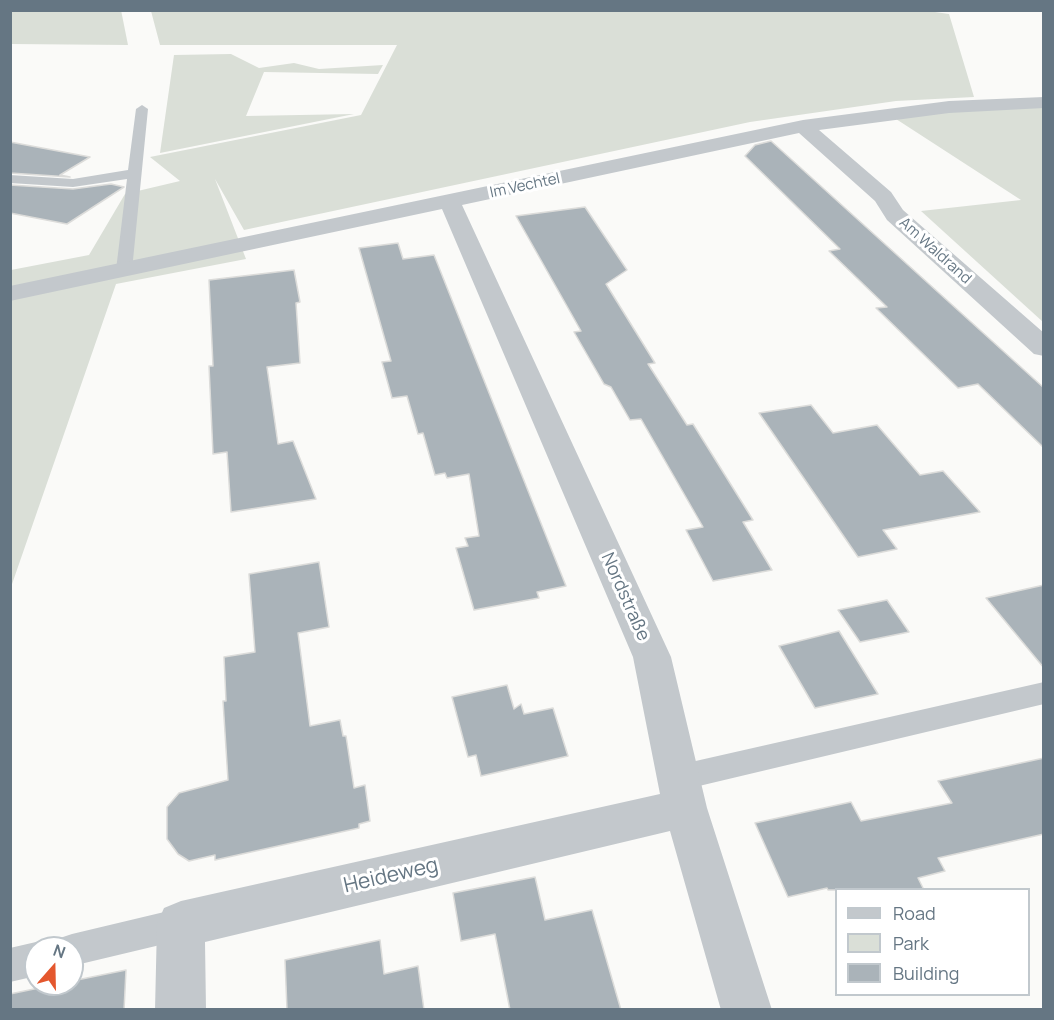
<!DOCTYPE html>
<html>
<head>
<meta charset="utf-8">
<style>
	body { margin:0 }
	#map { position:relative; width:1054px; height:1020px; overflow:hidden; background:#fafaf8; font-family:Manrope,sans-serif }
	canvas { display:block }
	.frame { position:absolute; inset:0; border:12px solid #657683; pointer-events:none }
	.legend { position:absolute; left:835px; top:888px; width:195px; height:108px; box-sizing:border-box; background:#fff; border:2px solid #c1c8cd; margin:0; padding:8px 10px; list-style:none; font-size:18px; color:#657683 }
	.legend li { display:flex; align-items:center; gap:12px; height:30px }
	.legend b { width:30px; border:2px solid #c1c8cd }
	.north { position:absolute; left:24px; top:936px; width:60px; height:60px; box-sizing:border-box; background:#fff; border:2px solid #c1c8cd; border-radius:50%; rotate:20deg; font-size:16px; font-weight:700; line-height:24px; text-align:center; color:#657683 }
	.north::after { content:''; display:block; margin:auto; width:21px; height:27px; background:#e4572e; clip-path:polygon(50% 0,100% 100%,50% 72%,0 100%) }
</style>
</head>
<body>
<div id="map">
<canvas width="1054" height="1020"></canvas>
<div class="frame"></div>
<ul class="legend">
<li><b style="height:8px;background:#c3c8cc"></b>Road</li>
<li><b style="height:16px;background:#dadfd7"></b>Park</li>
<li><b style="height:16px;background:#aab3b9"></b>Building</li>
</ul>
<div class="north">N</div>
</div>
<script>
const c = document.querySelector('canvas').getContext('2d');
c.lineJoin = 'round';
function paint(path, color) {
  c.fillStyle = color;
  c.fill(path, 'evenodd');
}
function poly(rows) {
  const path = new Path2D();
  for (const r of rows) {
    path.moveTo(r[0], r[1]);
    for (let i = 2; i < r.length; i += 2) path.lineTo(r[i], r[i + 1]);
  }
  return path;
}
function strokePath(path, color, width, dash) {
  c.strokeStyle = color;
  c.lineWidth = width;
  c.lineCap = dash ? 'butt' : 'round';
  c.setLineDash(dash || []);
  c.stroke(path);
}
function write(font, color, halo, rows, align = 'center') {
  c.font = font + ' Manrope,sans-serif';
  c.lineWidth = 6;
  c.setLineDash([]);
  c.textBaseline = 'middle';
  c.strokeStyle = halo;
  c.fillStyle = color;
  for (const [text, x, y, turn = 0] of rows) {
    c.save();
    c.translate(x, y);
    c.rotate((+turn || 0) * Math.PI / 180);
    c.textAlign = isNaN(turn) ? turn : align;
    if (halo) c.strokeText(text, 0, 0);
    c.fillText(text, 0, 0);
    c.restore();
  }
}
paint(poly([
	[121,10,128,45,11,44,11,11],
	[921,10,949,14,974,97,896,101,750,122,244,230,215,179,246,259,116,284,11,587,11,270,89,255,125,194,180,181,150,157,361,115,397,45,160,45,151,11],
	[231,54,259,68,294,63,319,69,383,65,378,74,264,72,246,116,354,114,160,153,174,55],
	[1043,107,1043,322,921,211,1021,200,896,119,950,112]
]), '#dadfd7');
const building = poly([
	[771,141,1044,388,1044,448,978,384,958,388,876,308,887,307,829,251,840,249,745,156,755,145,771,141],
	[10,142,90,157,60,175,70,177,10,173,10,142],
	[111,184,124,187,67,224,10,213,10,185,73,189,111,184],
	[585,207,627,270,606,284,655,363,648,364,687,425,693,424,753,520,743,522,772,570,713,581,686,530,703,527,641,419,630,420,611,387,604,384,574,332,581,331,516,216,585,207],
	[398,243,403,259,434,255,566,586,537,592,539,598,474,610,456,548,468,546,465,538,479,536,469,474,447,478,445,473,435,475,423,433,418,434,407,396,392,398,382,362,391,361,359,248,398,243],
	[294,270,300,302,296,303,300,363,267,367,278,444,293,441,316,499,231,512,227,452,213,454,209,366,213,366,209,280,294,270],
	[811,405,833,433,877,425,920,475,943,471,980,512,883,530,897,549,858,557,759,413,811,405],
	[319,562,329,627,298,633,310,726,340,720,343,736,346,736,354,788,365,785,370,821,359,824,359,828,215,860,215,855,189,861,178,854,167,839,167,807,179,793,228,780,223,701,226,701,224,657,255,652,249,574,319,562],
	[1044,585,1044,668,986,598,1044,585],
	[887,600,909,632,860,642,838,610,887,600],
	[839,631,878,694,815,708,779,646,839,631],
	[507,685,514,709,521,704,524,714,553,708,568,756,481,776,476,755,468,757,452,697,507,685],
	[1044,758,1044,834,938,858,945,871,918,878,924,890,828,890,827,888,788,897,755,823,851,802,861,821,952,803,938,781,1044,758],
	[535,877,545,920,592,910,621,1010,510,1010,495,934,461,941,453,893,535,877],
	[380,940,384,974,418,966,424,1010,287,1010,285,960,380,940],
	[126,970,124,1010,11,1010,10,994,58,984,72,984,72,981,126,970]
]);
paint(building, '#aab3b9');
strokePath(building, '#dcdcda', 1.5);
paint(poly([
	[142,105,148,109,132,270,124,275,116,270,127,179,73,187,10,183,10,175,73,179,128,170,136,109,142,105],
	[1044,682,1044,704,678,791,668,787,663,778,668,769,678,765,1044,682],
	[181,908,193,913,197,924,193,935,181,940,72,966,72,948,56,948,60,938,72,934,181,908],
	[36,942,48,948,36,948,36,976,10,982,10,948,36,942]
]), '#c3c8cc');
paint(poly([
	[1044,97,1044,108,949,113,819,130,891,192,903,210,1044,333,1044,356,1034,354,887,220,875,201,799,133,462,205,671,657,707,808,772,1010,721,1010,670,831,205,942,206,1010,155,1010,157,924,164,908,181,901,660,794,633,657,442,209,10,301,10,286,803,120,949,101,1044,97]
]), '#c3c8cc');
write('15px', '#657683', '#fff', [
	["Im Vechtel",525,186,-12],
	["Am Waldrand",935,251,42]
]);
write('18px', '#657683', '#fff', [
	["Nordstraße",625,597,66]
]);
write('21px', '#657683', '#fff', [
	["Heideweg",391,876,-13]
]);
</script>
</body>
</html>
